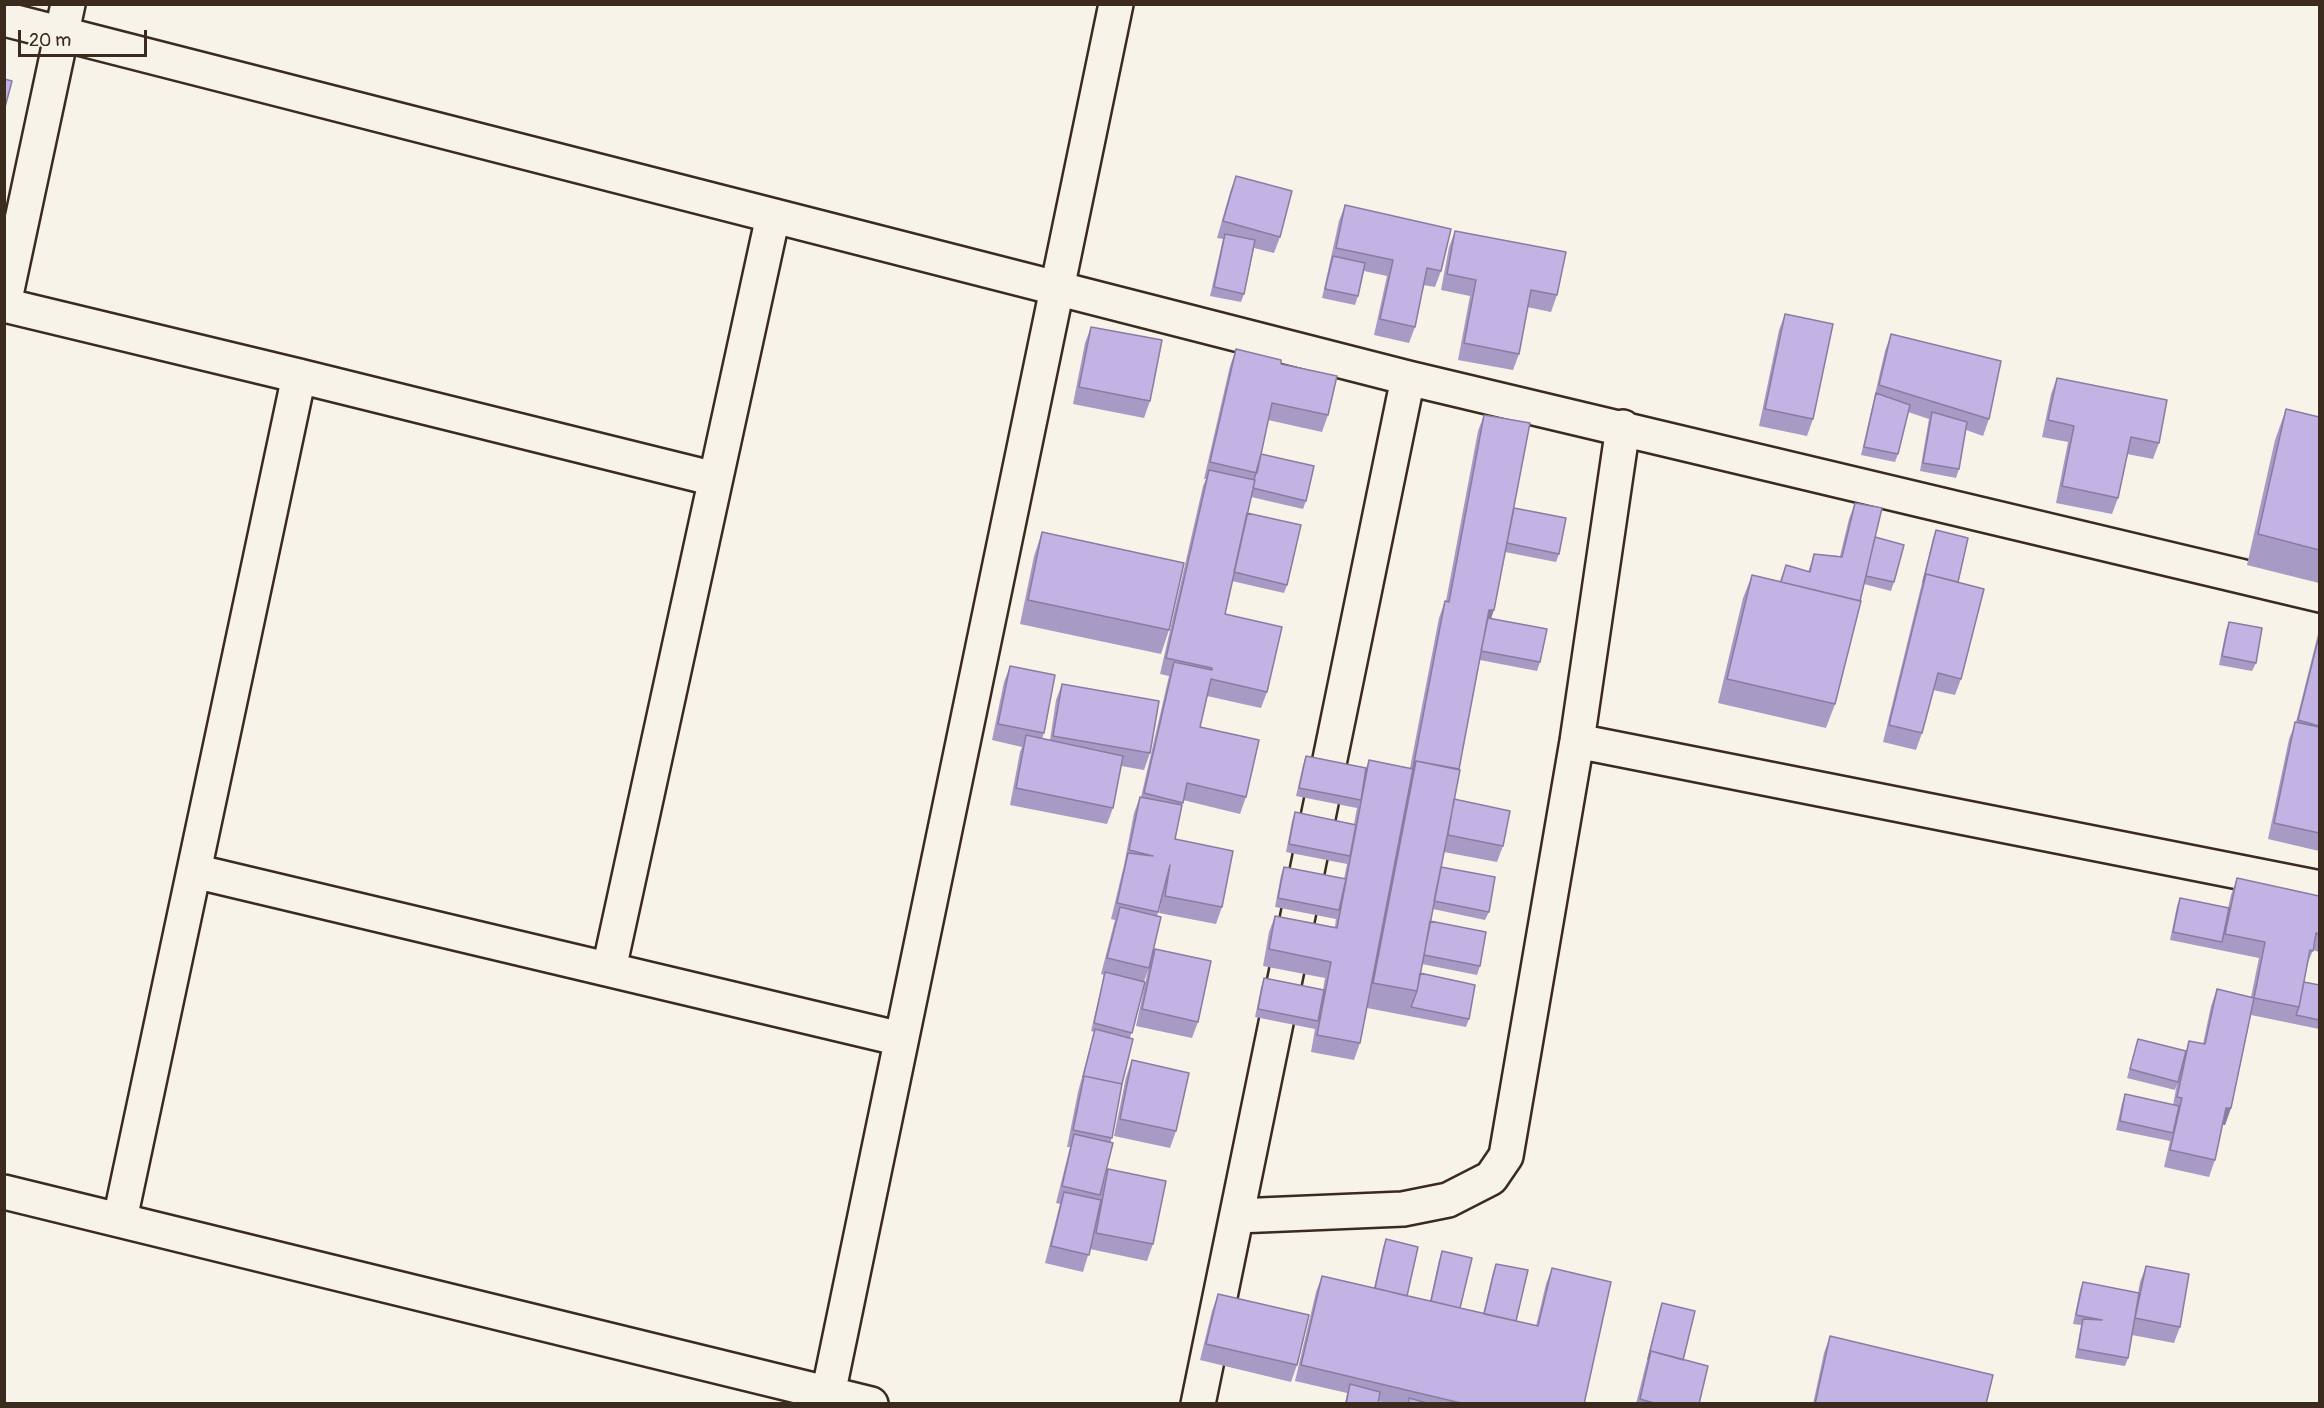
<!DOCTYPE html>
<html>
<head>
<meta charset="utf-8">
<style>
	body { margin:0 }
	#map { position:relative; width:2324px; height:1408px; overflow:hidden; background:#f7f3e8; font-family:Pangolin,sans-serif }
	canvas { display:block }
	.frame { position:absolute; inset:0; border:6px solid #3b2a1e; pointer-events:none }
	.scale { position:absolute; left:18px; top:30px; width:129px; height:27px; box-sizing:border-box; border:3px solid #3b2a1e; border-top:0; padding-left:8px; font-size:18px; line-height:21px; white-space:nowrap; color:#3b2a1e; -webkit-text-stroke:4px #f7f3e8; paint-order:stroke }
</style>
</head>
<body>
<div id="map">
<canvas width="2324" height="1408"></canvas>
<div class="frame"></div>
<div class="scale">20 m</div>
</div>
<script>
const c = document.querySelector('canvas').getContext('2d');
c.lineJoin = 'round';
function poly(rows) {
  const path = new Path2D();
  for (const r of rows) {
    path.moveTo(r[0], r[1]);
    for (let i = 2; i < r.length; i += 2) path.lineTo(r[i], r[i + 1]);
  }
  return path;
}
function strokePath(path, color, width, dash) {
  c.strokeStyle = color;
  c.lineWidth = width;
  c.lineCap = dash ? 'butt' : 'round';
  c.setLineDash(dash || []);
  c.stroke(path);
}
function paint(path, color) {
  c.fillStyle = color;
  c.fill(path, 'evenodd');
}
const street = poly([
	[4,19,1408,378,2320,595],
	[4,304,68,4],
	[4,305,299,376,715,479],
	[1577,741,2320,888],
	[194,871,901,1039],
	[609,969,773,216],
	[1237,1216,1403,1209,1448,1200,1491,1178,1506,1156,1577,741,1623,427],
	[120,1219,299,376],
	[1198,1404,1408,378]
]);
const secondary = poly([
	[4,1192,871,1404],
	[826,1404,1116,4]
]);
strokePath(street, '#3b2a1e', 38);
strokePath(secondary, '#3b2a1e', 38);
strokePath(street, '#f7f3e8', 33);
strokePath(secondary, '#f7f3e8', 33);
paint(poly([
	[1236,176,1280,237,1274,253,1254,248,1244,294,1241,302,1210,296,1223,239,1217,238,1230,192],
	[1345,205,1441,271,1435,287,1423,285,1415,327,1409,343,1374,335,1387,276,1364,271,1358,296,1355,305,1322,298,1339,221],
	[1455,231,1557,295,1551,312,1527,307,1519,354,1513,370,1458,360,1470,296,1441,290,1449,247],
	[1785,314,1813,419,1807,436,1759,426,1779,330],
	[1091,327,1150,401,1144,418,1073,404,1085,343],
	[1891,334,1989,419,1983,436,1966,430,1959,469,1956,478,1920,471,1929,419,1908,412,1898,454,1895,462,1861,455,1885,351],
	[1236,349,1281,364,1328,415,1322,432,1268,420,1261,454,1306,501,1303,509,1251,497,1247,513,1287,585,1284,593,1232,581,1225,614,1267,692,1261,708,1207,696,1200,727,1246,797,1240,814,1183,800,1181,807,1175,839,1222,907,1216,924,1159,913,1161,902,1157,916,1150,963,1155,949,1198,1022,1192,1038,1136,1026,1148,970,1144,982,1130,1038,1103,1184,1108,1169,1153,1244,1147,1261,1090,1249,1083,1272,1045,1263,1060,1204,1056,1203,1070,1147,1067,1147,1078,1092,1094,1032,1091,1031,1104,975,1101,974,1115,920,1111,919,1124,865,1134,813,1140,797,1141,797,1169,676,1160,674,1203,486,1206,479,1204,479,1230,366],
	[2057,378,2159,443,2153,459,2127,454,2118,498,2112,514,2056,503,2068,442,2042,437,2051,394],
	[2286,409,2319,417,2319,583,2247,565,2275,440],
	[1484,415,1514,508,1559,554,1556,562,1505,552,1491,619,1540,662,1537,671,1480,660,1459,769,1454,799,1503,846,1497,862,1444,852,1441,867,1489,912,1485,920,1433,909,1430,921,1480,966,1477,975,1422,964,1420,973,1469,1019,1466,1027,1367,1008,1360,1043,1354,1060,1311,1052,1315,1029,1255,1017,1261,987,1264,978,1323,990,1325,978,1263,966,1269,932,1275,916,1335,927,1336,918,1336,919,1275,907,1281,875,1284,867,1344,879,1347,864,1286,852,1292,821,1295,812,1354,824,1357,808,1296,796,1303,765,1306,756,1366,768,1369,760,1410,768,1439,618,1445,601,1446,601,1478,431],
	[1855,503,1875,537,1894,582,1891,591,1864,584,1835,704,1826,728,1718,703,1743,598,1752,575,1780,581,1786,565,1808,572,1814,554,1840,556,1849,519],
	[1936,530,1958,582,1961,679,1955,695,1933,690,1922,733,1916,750,1883,742,1933,538],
	[1042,532,1169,630,1161,654,1020,624,1034,556],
	[2229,622,2256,663,2252,671,2219,665,2226,630],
	[2319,630,2319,851,2268,839,2289,739,2296,722],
	[1010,666,1044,733,1042,739,1050,740,1056,700,1062,684,1150,753,1144,770,1121,766,1113,808,1107,824,1010,805,1020,752,1022,747,992,740,1004,682],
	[2237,878,2319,896,2319,952,2313,950,2307,965,2304,982,2319,985,2319,1029,2251,1015,2231,1108,2225,1125,2222,1124,2215,1160,2209,1177,2164,1167,2170,1141,2116,1130,2122,1103,2125,1094,2173,1105,2177,1084,2175,1090,2127,1078,2138,1039,2186,1051,2189,1041,2203,1044,2211,1006,2217,989,2251,997,2259,958,2170,940,2177,906,2180,898,2228,908,2231,895],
	[1132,1060,1176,1131,1170,1148,1114,1136,1126,1077],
	[1386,1239,1407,1296,1430,1301,1439,1260,1442,1251,1460,1308,1483,1314,1493,1272,1496,1264,1516,1321,1536,1326,1546,1284,1552,1268,1584,1404,1390,1404,1378,1401,1378,1404,1345,1404,1347,1393,1295,1381,1316,1292,1322,1276,1374,1288,1383,1247],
	[2146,1266,2180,1327,2174,1343,2132,1335,2128,1358,2125,1366,2075,1358,2081,1325,2073,1324,2080,1290,2083,1282,2138,1293,2140,1282],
	[1218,1294,1297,1365,1291,1382,1200,1360,1212,1311],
	[1662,1303,1683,1360,1699,1404,1636,1404,1659,1312],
	[1830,1336,1986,1404,1813,1404,1824,1353]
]), '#a79ac4');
paint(poly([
	[1489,610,1494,610,1488,627,1486,618],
	[2226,1108,2231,1108,2225,1125,2220,1124]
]), '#887da0');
const building = poly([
	[4,79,12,81,4,111,4,79],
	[1236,176,1292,191,1280,237,1223,221,1236,176],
	[1345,205,1451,229,1441,271,1427,268,1415,327,1380,319,1393,260,1336,248,1345,205],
	[1455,231,1566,252,1557,295,1531,290,1519,354,1464,343,1476,280,1447,274,1455,231],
	[1225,234,1255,240,1244,294,1214,287,1225,234],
	[1333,256,1365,263,1358,296,1325,289,1333,256],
	[1785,314,1833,324,1813,419,1765,409,1785,314],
	[1091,327,1162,340,1150,401,1079,387,1091,327],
	[1891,334,2001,361,1989,419,1879,385,1891,334],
	[1236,349,1281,360,1281,364,1337,376,1328,415,1272,403,1257,473,1210,462,1236,349],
	[2057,378,2167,400,2159,443,2131,437,2118,498,2062,486,2074,426,2048,420,2057,378],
	[1876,393,1910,405,1898,454,1864,447,1876,393],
	[2286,409,2319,417,2319,550,2258,534,2286,409],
	[1932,412,1967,422,1959,469,1923,463,1932,412],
	[1484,415,1530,423,1494,610,1489,610,1459,769,1416,761,1413,768,1445,601,1449,602,1484,415],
	[1261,454,1314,466,1306,501,1253,488,1255,480,1254,480,1261,454],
	[1209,470,1255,480,1225,614,1282,627,1267,692,1211,679,1200,727,1259,740,1246,797,1187,783,1183,803,1144,793,1174,662,1212,670,1212,668,1166,658,1209,470],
	[1855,503,1882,508,1860,601,1781,582,1786,565,1810,572,1814,554,1842,557,1855,503],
	[1514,508,1566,518,1559,554,1507,543,1514,508],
	[1247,513,1301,525,1287,585,1234,572,1247,513],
	[1936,530,1968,538,1958,582,1926,574,1923,582,1936,530],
	[1042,532,1184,563,1169,630,1028,600,1042,532],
	[1875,537,1904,545,1894,582,1866,576,1875,537],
	[1926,574,1984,589,1961,679,1938,673,1922,733,1889,725,1926,574],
	[1752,575,1861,601,1835,704,1727,679,1752,575],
	[1488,618,1547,629,1540,662,1481,651,1488,618],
	[2229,622,2262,628,2256,663,2222,656,2229,622],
	[2319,636,2319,726,2298,720,2319,636],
	[1010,666,1055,675,1044,733,998,724,1010,666],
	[1062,684,1159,701,1150,753,1053,736,1062,684],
	[2295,722,2319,727,2319,833,2274,823,2295,722],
	[1026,735,1123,756,1113,808,1016,788,1026,735],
	[1306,756,1366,768,1361,800,1299,788,1306,756],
	[1369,760,1413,769,1360,1043,1317,1035,1331,962,1269,949,1275,916,1337,928,1369,760],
	[1416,761,1460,770,1417,991,1373,983,1416,761],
	[1140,797,1182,805,1175,839,1233,851,1222,907,1165,896,1170,865,1158,912,1117,903,1128,853,1153,856,1129,850,1140,797],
	[1454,799,1510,811,1503,846,1448,835,1454,799],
	[1295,812,1356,825,1350,856,1289,844,1295,812],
	[1284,867,1346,879,1339,910,1278,898,1284,867],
	[1441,867,1495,877,1489,912,1434,901,1441,867],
	[2237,878,2319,896,2319,934,2316,933,2313,951,2310,950,2299,1007,2254,998,2265,942,2225,934,2237,878],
	[2180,898,2229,908,2222,942,2173,932,2180,898],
	[1120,907,1161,917,1149,968,1107,958,1120,907],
	[1430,921,1486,932,1480,966,1424,955,1430,921],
	[1155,949,1211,961,1198,1022,1142,1009,1155,949],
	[1105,972,1145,982,1132,1033,1094,1023,1105,972],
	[1420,973,1475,985,1469,1019,1411,1007,1417,991,1420,973],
	[1264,978,1324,990,1318,1021,1258,1009,1264,978],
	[2304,982,2319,985,2319,1020,2296,1015,2299,1007,2304,982],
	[2217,989,2254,998,2231,1108,2226,1108,2215,1160,2170,1150,2182,1098,2177,1097,2189,1041,2205,1044,2217,989],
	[1095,1029,1133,1039,1122,1084,1084,1076,1083,1077,1095,1029],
	[2138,1039,2186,1051,2178,1082,2130,1069,2138,1039],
	[1132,1060,1189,1073,1176,1131,1120,1119,1132,1060],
	[1084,1076,1122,1084,1112,1138,1073,1130,1084,1076],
	[2125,1094,2179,1106,2173,1133,2120,1121,2125,1094],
	[1074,1134,1113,1143,1100,1195,1062,1186,1074,1134],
	[1108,1169,1166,1181,1153,1244,1096,1233,1108,1169],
	[1064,1192,1101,1200,1089,1255,1051,1246,1064,1192],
	[1386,1239,1418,1247,1407,1296,1375,1288,1386,1239],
	[1442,1251,1472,1258,1460,1308,1431,1301,1442,1251],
	[1496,1264,1528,1270,1516,1321,1484,1314,1496,1264],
	[2146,1266,2189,1274,2180,1327,2135,1318,2146,1266],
	[1552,1268,1611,1282,1584,1404,1465,1404,1301,1365,1322,1276,1538,1326,1552,1268],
	[2083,1282,2139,1293,2128,1358,2078,1349,2083,1319,2102,1320,2076,1315,2083,1282],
	[1218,1294,1309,1315,1297,1365,1206,1344,1218,1294],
	[1662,1303,1695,1311,1683,1360,1651,1351,1648,1359,1662,1303],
	[1830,1336,1993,1375,1986,1404,1815,1404,1830,1336],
	[1651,1351,1708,1366,1699,1404,1657,1404,1640,1399,1651,1351],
	[1350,1384,1380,1392,1378,1404,1346,1404,1350,1384],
	[1409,1398,1431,1404,1408,1404,1409,1398]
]);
paint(building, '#c2b3e4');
strokePath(building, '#887da0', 1.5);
</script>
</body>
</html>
